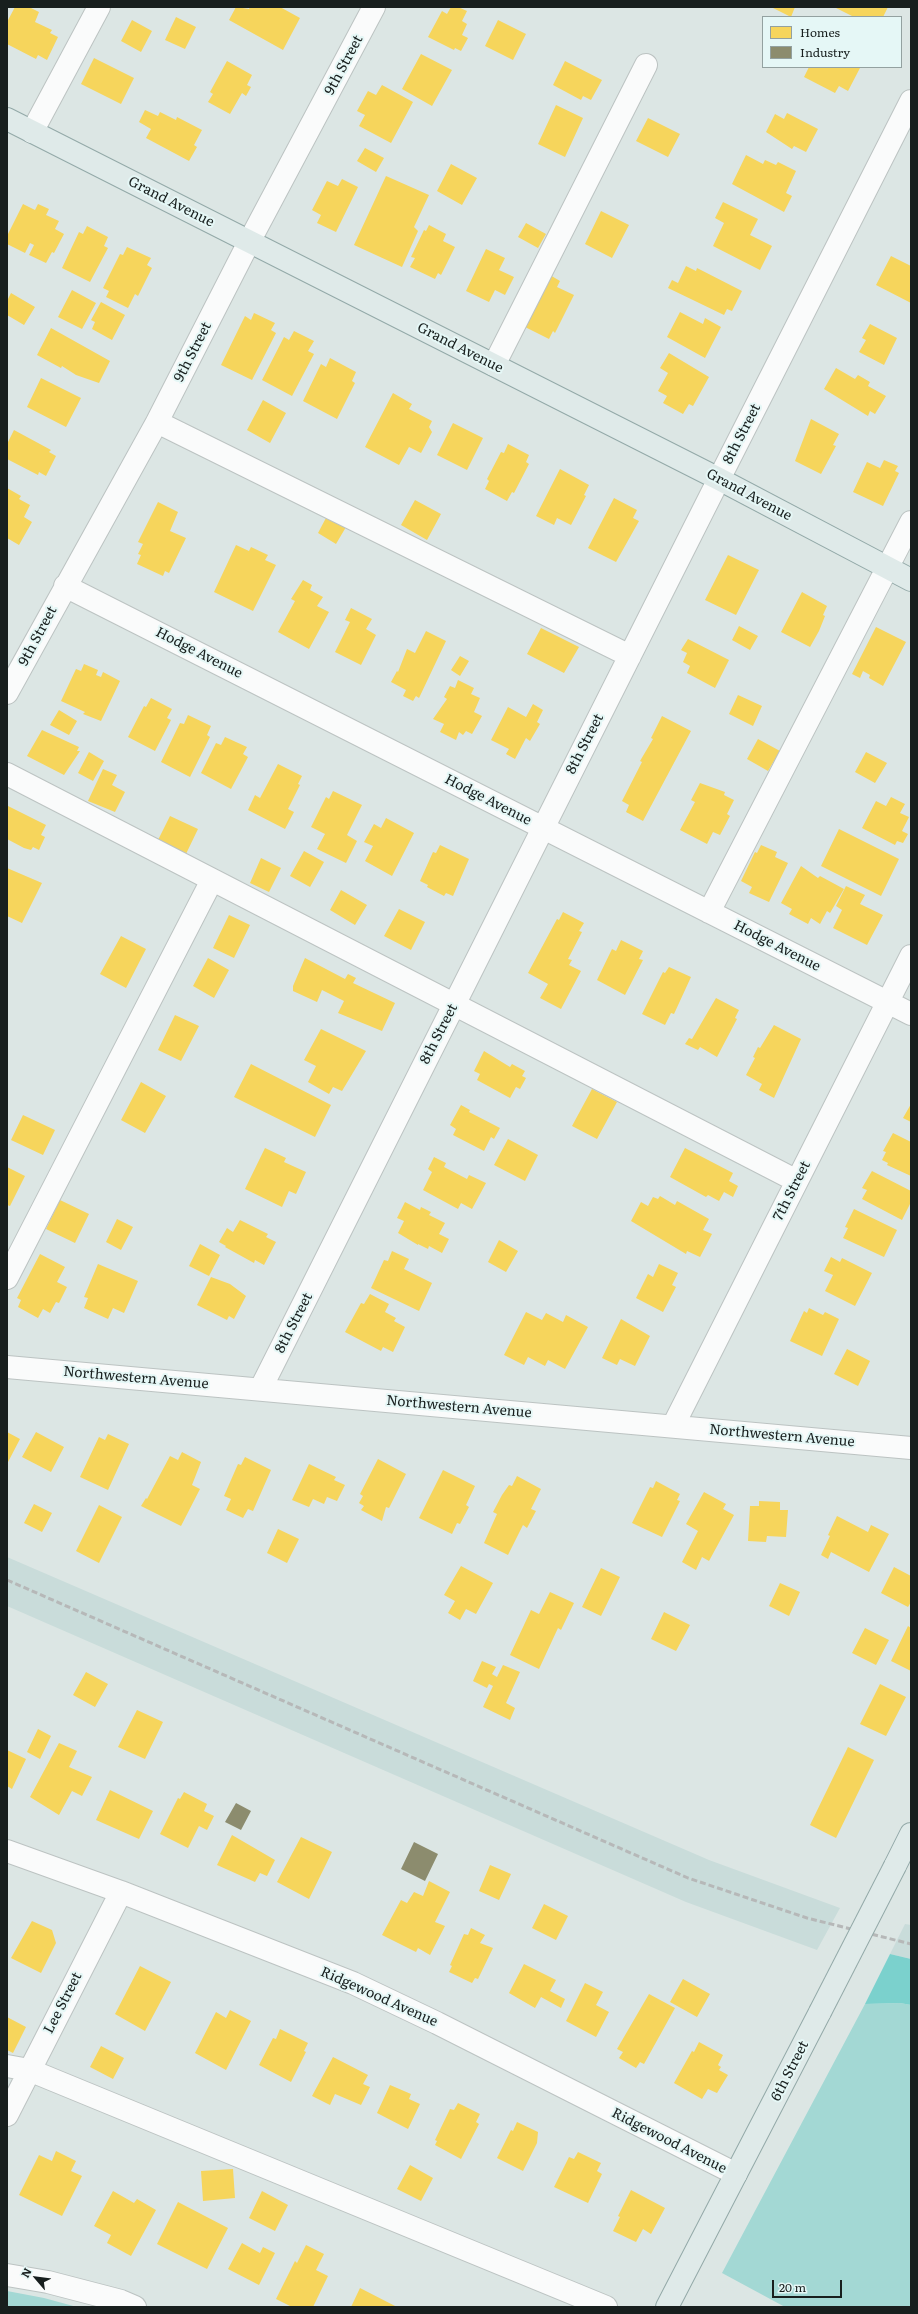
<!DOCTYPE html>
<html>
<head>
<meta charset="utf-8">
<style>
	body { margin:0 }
	#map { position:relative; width:918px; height:2314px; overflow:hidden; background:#dce6e4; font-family:Literata,serif }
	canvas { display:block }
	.frame { position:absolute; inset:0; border:8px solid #181f1e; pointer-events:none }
	.legend { position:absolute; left:762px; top:16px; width:140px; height:52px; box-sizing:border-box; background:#e5f7f6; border:1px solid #93a1a0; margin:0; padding:5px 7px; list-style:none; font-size:12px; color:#181f1e }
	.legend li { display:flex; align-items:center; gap:8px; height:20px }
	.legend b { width:20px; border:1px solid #93a1a0 }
	.north { position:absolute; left:16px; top:2258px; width:40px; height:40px; -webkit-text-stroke:3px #e5f7f6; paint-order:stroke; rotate:298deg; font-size:11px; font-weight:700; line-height:16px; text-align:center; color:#181f1e }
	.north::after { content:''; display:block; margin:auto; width:14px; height:18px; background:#181f1e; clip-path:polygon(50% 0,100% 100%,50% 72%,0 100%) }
	.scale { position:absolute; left:772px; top:2280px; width:70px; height:18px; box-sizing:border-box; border:2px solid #181f1e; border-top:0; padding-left:5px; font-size:12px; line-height:14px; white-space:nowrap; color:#181f1e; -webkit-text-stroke:3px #e5f7f6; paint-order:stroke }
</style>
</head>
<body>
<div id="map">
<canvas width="918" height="2314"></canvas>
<div class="frame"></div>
<ul class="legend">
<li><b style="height:11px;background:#f6d55c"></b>Homes</li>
<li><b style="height:11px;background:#8c8c6e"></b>Industry</li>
</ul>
<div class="north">N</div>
<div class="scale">20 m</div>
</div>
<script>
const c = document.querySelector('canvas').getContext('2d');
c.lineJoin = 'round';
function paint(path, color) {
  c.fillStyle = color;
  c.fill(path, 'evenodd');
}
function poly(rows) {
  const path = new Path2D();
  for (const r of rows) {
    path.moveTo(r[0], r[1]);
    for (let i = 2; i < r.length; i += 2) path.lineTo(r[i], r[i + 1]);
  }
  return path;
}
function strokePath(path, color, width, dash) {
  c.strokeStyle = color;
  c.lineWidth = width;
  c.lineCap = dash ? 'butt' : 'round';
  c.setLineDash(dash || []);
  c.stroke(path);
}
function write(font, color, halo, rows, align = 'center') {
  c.font = font + ' Literata,serif';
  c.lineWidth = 4;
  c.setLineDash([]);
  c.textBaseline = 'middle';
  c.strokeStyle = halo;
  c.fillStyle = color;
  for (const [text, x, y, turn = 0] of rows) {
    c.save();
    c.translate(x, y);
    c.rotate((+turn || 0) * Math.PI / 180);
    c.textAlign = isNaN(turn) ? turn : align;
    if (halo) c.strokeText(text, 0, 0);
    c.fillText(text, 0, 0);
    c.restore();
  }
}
paint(poly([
	[7,1557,709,1860,840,1908,817,1950,686,1902,7,1606],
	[905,1924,911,1925,911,1959,890,1954]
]), '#c9dcda');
paint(poly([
	[900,2003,911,2005,911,2307,785,2307,722,2273,865,2004],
	[7,2291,44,2298,77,2307,7,2307]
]), '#a3d8d4');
paint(poly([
	[890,1954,911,1959,911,2005,900,2003,865,2004]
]), '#7bd1cd');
paint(poly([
	[15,7,29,7,39,12,35,22,52,30,50,33,58,37,47,60,38,55,36,59,7,44,7,22],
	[236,7,249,9,250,7,280,7,300,18,283,50,229,20],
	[451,7,458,7,467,11,462,21,467,24,462,35,468,38,461,51,455,48,454,50,428,37,442,11,447,14],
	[771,7,795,7,791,17],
	[834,7,888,7,883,17,854,17],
	[176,17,196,27,185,49,165,40],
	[132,20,152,31,141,52,121,41],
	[498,20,526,34,513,60,485,46],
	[421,54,452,70,432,106,402,89],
	[94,58,134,78,121,104,81,84],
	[227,61,252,75,247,85,251,87,246,96,242,93,230,114,208,102,213,94,210,92],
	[565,61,602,80,591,100,583,96,581,100,553,85],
	[809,67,858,67,860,68,848,91,839,86,835,93,804,77],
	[382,85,413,102,391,143,359,126,365,115,357,111,368,91,376,95],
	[556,105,583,118,565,157,538,144],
	[145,110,158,116,160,112,176,120,177,117,202,130,194,145,197,147,189,161,146,138,151,129,139,122],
	[787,113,818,129,806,152,794,146,792,149,766,132,775,114,784,119],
	[648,118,680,134,668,157,636,141],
	[365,148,384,158,376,172,357,161],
	[746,155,763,164,765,160,776,165,778,162,796,171,786,193,792,196,784,212,732,184],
	[451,164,477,178,462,205,437,191],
	[386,176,429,195,414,227,418,231,402,267,354,245],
	[342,179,358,187,336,232,317,223,321,215,312,210,327,181,338,186],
	[723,202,758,219,750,235,772,246,760,270,713,246,724,223,715,218],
	[23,204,35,210,38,204,49,209,46,215,59,221,55,229,64,234,54,253,52,252,46,263,29,255,34,245,30,243,25,253,7,244,7,236],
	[601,211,629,225,612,258,585,244],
	[526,223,546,234,538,248,518,237],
	[429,225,446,234,443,241,455,247,441,275,438,273,435,279,410,267,415,258,411,257,424,230,426,231],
	[87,226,108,237,104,246,108,248,90,282,62,268,79,232,83,234],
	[127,247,151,258,147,265,152,268,138,296,135,294,128,308,106,297,109,291,103,288,120,254,123,255],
	[486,249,505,258,499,270,514,277,505,295,495,290,489,302,466,291],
	[891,256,911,266,911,303,876,285],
	[686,266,696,271,697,268,742,291,732,311,727,309,724,315,668,288,672,280,678,283],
	[550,275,560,281,557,287,574,295,555,333,553,331,549,339,525,327],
	[72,290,96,303,82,329,58,317],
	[11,293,35,307,24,325,7,315,7,301],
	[101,302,125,315,112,340,92,329,95,322,91,320],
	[680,312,703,324,705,318,721,327,705,358,667,337],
	[254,313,275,323,271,330,276,333,252,380,221,365,245,316,251,320],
	[870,324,897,338,884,365,859,352,866,340,862,338],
	[51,328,110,361,99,383,76,375,62,366,61,368,37,355],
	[294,331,314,341,308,351,314,354,292,396,262,380,284,337,289,340],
	[669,353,709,377,693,406,689,404,683,414,663,403,667,396,658,391,668,373,660,368],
	[330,358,356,372,352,381,355,383,337,419,303,401,321,364,326,367],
	[836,368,855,379,858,375,870,382,868,386,886,396,875,414,870,411,868,416,824,389],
	[41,378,81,398,66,427,27,407],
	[393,393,412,404,409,409,432,421,429,427,432,432,421,453,409,447,399,465,365,447],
	[263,400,286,413,270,443,247,430],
	[811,419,839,434,833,445,836,446,821,474,795,461],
	[453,423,483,438,467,470,437,455],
	[14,430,51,450,49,452,56,456,46,476,39,472,38,475,7,459,7,444],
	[508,444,529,455,526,462,529,464,514,493,512,492,507,501,485,489,489,481,487,479,501,452,504,453],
	[884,460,898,466,895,471,899,473,883,506,853,492,867,462,880,468],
	[560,469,589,485,584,495,586,496,571,525,557,518,554,525,536,516],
	[7,488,21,496,19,499,30,505,24,517,32,522,19,545,7,538],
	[614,498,637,510,633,518,639,521,616,562,588,548],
	[415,500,441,514,427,540,401,525],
	[158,502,178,512,170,531,186,538,169,573,165,571,163,576,137,564,141,555,138,554,143,544,138,542],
	[327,516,346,527,336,544,318,533],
	[236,545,249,551,251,547,268,555,265,560,276,565,253,611,214,592],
	[728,555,759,570,736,615,705,600],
	[303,580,312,585,310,590,323,597,317,606,329,612,309,649,278,632,295,601,291,599],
	[802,592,827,606,823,615,825,616,819,631,810,647,781,632],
	[351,608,372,619,366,629,376,635,361,665,335,652,350,622,345,620],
	[739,626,758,636,750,650,732,640],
	[876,627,906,642,883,686,869,678,870,675,863,671,860,678,852,674],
	[541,628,579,647,564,673,527,654],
	[426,631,446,641,419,698,416,696,413,701,403,696,406,690,391,682,397,671,398,672,407,649,415,653],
	[688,639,729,660,715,688,687,673,690,666,683,662,687,653,681,650],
	[460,656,469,661,460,676,451,670],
	[84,664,98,670,96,675,101,677,103,672,120,681,101,721,83,714,85,712,61,701,76,669,81,671],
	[458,680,474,688,471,694,480,698,474,712,482,716,472,734,466,731,463,735,459,732,456,740,440,732,444,724,433,719,447,699,444,697,450,686,455,688],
	[738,695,762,706,753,726,729,714],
	[151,698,172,709,167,718,171,720,155,751,128,737,144,706,146,707],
	[533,704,543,710,537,722,540,724,530,741,526,738,515,759,506,754,509,749,491,740,508,707,526,717],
	[59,710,77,721,69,735,50,725],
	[188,715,211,726,207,735,210,737,190,777,161,762,180,723,184,724],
	[662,716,691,731,643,821,626,812,629,805,622,801,642,762,640,761,653,739,651,738],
	[42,730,79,747,77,751,80,751,64,775,27,756],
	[225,737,247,747,243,754,248,757,231,789,201,773,216,743,221,745],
	[758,739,780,751,768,771,747,759],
	[89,752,104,761,93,781,78,773],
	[866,752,887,763,875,783,855,772],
	[278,764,302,776,298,784,300,785,288,809,294,812,285,829,248,810,255,795,260,798],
	[103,769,117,775,112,785,125,792,115,812,88,801],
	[700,783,725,792,724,795,734,800,727,814,730,816,720,835,713,832,707,844,680,830,695,802,691,800],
	[333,791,362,805,347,835,357,841,346,863,317,849,325,834,311,827,326,797,329,799],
	[891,797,905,804,900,813,909,817,902,831,908,834,903,843,897,841,895,845,862,828,876,801,886,806],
	[8,806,46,825,41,835,45,837,39,850,33,847,31,850,24,848,7,839],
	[170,816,198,829,185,856,157,842],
	[386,818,414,833,392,876,365,861,373,846,364,842,374,824,381,828],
	[839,829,899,859,881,896,821,866],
	[440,845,469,859,453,896,446,893,444,896,427,887,428,885,420,881,433,852,436,853],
	[761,845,777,852,775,857,788,863,769,902,749,893,752,887,741,881,755,852,757,853],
	[304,851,324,862,310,887,290,876],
	[261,858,281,868,269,892,250,883],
	[801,866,818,878,820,876,844,889,830,913,827,911,820,924,811,918,808,924,789,914,792,909,781,903],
	[7,868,42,883,22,923,7,916],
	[846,886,865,895,860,904,883,915,867,945,833,928,842,910,836,906],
	[341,890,367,905,355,925,330,910],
	[399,909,425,922,411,950,384,936],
	[563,912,584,923,579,931,582,932,568,959,572,960,569,965,581,971,561,1009,540,998,548,984,528,973,557,919,559,920],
	[229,915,250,925,234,958,213,948],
	[121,936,146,949,126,988,100,974],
	[621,940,643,951,639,959,643,960,625,995,597,980,612,949,616,951],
	[208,958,229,970,214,998,193,986],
	[305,958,345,979,348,974,356,978,353,983,395,1003,382,1031,338,1013,344,1001,322,990,317,1002,293,991,293,986],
	[669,967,691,977,674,1014,671,1013,665,1025,642,1014,663,972,665,973],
	[716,998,739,1010,735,1018,737,1019,717,1057,700,1047,698,1050,685,1044,689,1038,692,1039],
	[175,1015,199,1026,181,1061,158,1050],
	[774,1025,801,1039,774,1098,759,1090,762,1084,746,1075,755,1058,753,1057,758,1047,760,1048],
	[321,1029,366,1051,342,1091,333,1087,329,1094,308,1082,316,1066,304,1060],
	[484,1051,510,1067,512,1064,525,1071,522,1076,526,1078,520,1089,516,1087,510,1098,477,1080,480,1074,474,1071],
	[251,1064,331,1105,315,1137,234,1097],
	[141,1082,166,1096,145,1133,121,1120],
	[592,1089,617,1102,597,1139,572,1126],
	[911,1104,911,1122,903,1118],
	[461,1105,470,1110,469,1112,500,1128,494,1139,491,1137,484,1151,453,1135,456,1129,450,1125],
	[23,1115,55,1130,43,1155,11,1140],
	[893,1133,911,1142,911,1176,887,1165,888,1163,882,1160,886,1152,883,1151],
	[508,1139,538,1155,525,1181,494,1165],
	[265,1148,286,1158,284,1162,306,1172,296,1194,289,1191,282,1207,245,1189],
	[685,1148,733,1173,729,1181,738,1186,733,1197,724,1192,719,1201,708,1195,706,1197,670,1177],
	[434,1157,446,1163,444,1167,467,1179,469,1175,486,1183,472,1209,461,1203,458,1209,423,1190,432,1172,428,1169],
	[7,1167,25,1176,10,1206,7,1205],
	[872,1171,911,1191,911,1202,902,1220,862,1199,867,1190,862,1188],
	[660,1196,675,1205,677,1201,709,1219,703,1230,712,1234,700,1257,687,1251,686,1254,631,1221,641,1202,648,1206,653,1197,658,1199],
	[60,1200,89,1214,75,1243,46,1229],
	[405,1202,420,1210,421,1207,431,1212,429,1215,445,1223,439,1234,449,1239,442,1253,429,1246,428,1249,418,1244,418,1245,398,1233,404,1221,397,1218],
	[854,1209,897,1230,884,1257,843,1238,848,1228,845,1227],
	[117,1219,133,1227,121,1250,106,1242],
	[240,1220,268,1234,266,1237,276,1242,264,1265,255,1260,254,1263,225,1247,226,1246,219,1242,227,1228,233,1232],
	[499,1240,518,1251,506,1272,488,1262],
	[200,1244,220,1255,209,1276,189,1266],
	[392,1251,409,1259,404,1269,432,1283,419,1311,371,1288,384,1260,388,1261],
	[40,1254,65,1267,57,1282,67,1287,59,1303,56,1302,50,1313,43,1309,38,1318,18,1307,21,1300,17,1298],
	[831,1257,840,1262,842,1258,872,1273,855,1306,825,1291,833,1275,824,1271],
	[98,1264,138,1281,124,1313,113,1308,108,1319,84,1308,88,1298,84,1297],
	[659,1264,678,1273,672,1285,676,1287,663,1312,636,1298,648,1274,653,1277],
	[211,1277,230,1284,246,1296,234,1319,229,1316,227,1320,197,1305],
	[370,1294,389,1304,385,1312,396,1318,394,1321,405,1327,393,1352,383,1347,381,1351,345,1332,361,1303,364,1304],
	[809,1308,823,1315,825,1312,839,1319,822,1356,790,1341,804,1311,807,1313],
	[526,1312,542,1320,546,1313,563,1322,566,1315,588,1327,565,1369,548,1360,545,1366,528,1357,524,1365,504,1355],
	[621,1319,650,1336,635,1366,620,1359,617,1365,602,1358],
	[847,1349,870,1361,858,1386,834,1374],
	[7,1432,20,1439,7,1464],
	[36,1432,64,1447,51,1472,22,1457],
	[108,1434,129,1444,108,1490,80,1477,99,1437,105,1440],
	[182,1452,201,1462,192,1485,200,1489,181,1526,141,1506,146,1498,147,1499,170,1456,178,1460],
	[245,1457,271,1470,253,1511,248,1509,243,1518,226,1510,231,1499,224,1496,238,1464,241,1465],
	[378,1459,406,1474,389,1508,386,1507,382,1521,361,1510,364,1506,359,1503,363,1496,360,1494],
	[309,1464,336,1477,334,1480,345,1485,337,1501,327,1497,324,1504,313,1499,309,1507,292,1500],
	[443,1470,475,1486,466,1505,469,1507,460,1524,457,1523,452,1534,419,1518],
	[517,1476,541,1489,531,1509,536,1511,527,1528,523,1525,508,1555,484,1543,497,1514,493,1512,502,1495,509,1485,512,1486],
	[656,1481,680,1494,677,1500,680,1501,662,1537,632,1523,650,1487,653,1488],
	[704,1492,726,1504,723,1509,734,1515,709,1561,702,1557,696,1570,682,1562,698,1531,686,1524],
	[759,1501,780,1502,780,1510,788,1510,786,1537,767,1536,766,1542,748,1541,750,1506,759,1506],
	[34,1504,52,1513,42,1532,24,1523],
	[99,1505,122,1517,99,1563,76,1551],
	[837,1516,868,1532,871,1525,889,1534,869,1572,831,1552,828,1559,821,1555,830,1536,828,1535],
	[278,1529,299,1539,287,1563,267,1553],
	[461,1566,493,1583,476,1614,466,1609,460,1620,448,1613,455,1601,444,1595],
	[894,1567,911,1576,911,1602,908,1607,881,1593],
	[601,1568,620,1577,601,1616,582,1607],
	[780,1583,800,1592,789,1616,769,1606],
	[550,1592,574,1603,561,1630,558,1628,539,1669,510,1655,531,1610,539,1614],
	[664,1612,690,1625,676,1651,651,1639],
	[908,1626,911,1628,911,1671,891,1661],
	[865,1628,889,1640,876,1665,852,1653],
	[482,1661,496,1667,492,1674,497,1677,503,1665,520,1672,506,1703,515,1708,510,1720,483,1707,493,1686,489,1684,487,1688,473,1681],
	[86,1672,108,1684,95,1707,73,1695],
	[880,1684,906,1697,886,1736,860,1724],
	[137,1710,163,1722,145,1759,118,1747],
	[38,1729,51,1736,40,1759,27,1752],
	[59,1743,77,1751,69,1767,92,1777,82,1796,72,1791,59,1815,30,1797],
	[848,1747,874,1760,836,1838,810,1825],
	[7,1750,26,1759,12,1789,7,1786],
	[110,1790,153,1811,139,1839,96,1820],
	[184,1792,207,1804,204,1811,214,1816,207,1830,199,1826,188,1848,160,1834,178,1798,180,1799],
	[232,1835,275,1860,267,1876,260,1873,255,1882,217,1865],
	[301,1837,332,1852,309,1899,277,1882],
	[490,1865,511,1874,499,1900,479,1891],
	[429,1881,450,1892,435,1922,445,1926,430,1955,418,1948,416,1952,382,1935,401,1900,407,1903,414,1892,423,1896],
	[544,1904,568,1916,556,1940,532,1928],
	[32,1921,52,1930,56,1943,41,1973,11,1958],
	[471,1928,485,1935,480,1943,493,1948,478,1979,475,1978,472,1983,449,1972,452,1966,450,1965,464,1934,468,1935],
	[524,1964,556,1980,550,1991,565,1999,561,2008,541,1997,535,2008,509,1993],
	[140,1966,171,1982,145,2031,115,2014],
	[683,1979,710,1994,697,2017,670,2002],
	[585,1983,603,1992,596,2005,609,2012,596,2037,566,2021],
	[649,1994,675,2008,644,2064,640,2062,636,2068,619,2058,623,2052,617,2049],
	[230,2010,251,2021,226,2070,195,2053,216,2012,226,2018],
	[7,2017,26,2027,13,2053,7,2050],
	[280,2029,308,2043,304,2051,306,2052,291,2082,259,2065,273,2038,276,2039],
	[699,2042,723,2055,718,2065,721,2067,719,2070,728,2075,717,2093,708,2089,702,2099,674,2083,692,2051,694,2052],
	[101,2046,124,2058,113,2079,90,2067],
	[333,2057,368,2075,363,2084,370,2087,361,2105,335,2094,330,2105,312,2096],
	[390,2085,411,2094,409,2099,420,2104,408,2129,377,2113],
	[458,2103,480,2114,476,2122,479,2124,461,2159,435,2145,437,2141,435,2140,450,2109,454,2110],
	[517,2122,538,2132,537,2143,523,2171,497,2158,511,2130,513,2131],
	[56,2151,76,2161,71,2171,82,2176,62,2216,19,2195,39,2155,52,2161],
	[578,2152,601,2163,597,2171,602,2174,588,2203,554,2187,569,2157,574,2159],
	[410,2165,433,2178,421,2201,397,2189],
	[233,2169,235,2198,203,2201,201,2171],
	[631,2190,665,2208,651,2234,643,2229,636,2242,613,2231,620,2217,618,2216],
	[113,2191,134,2203,137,2199,156,2210,131,2256,107,2243,111,2235,94,2226],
	[262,2191,288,2205,275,2231,249,2218],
	[178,2202,228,2228,207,2269,157,2244],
	[242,2243,260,2253,263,2247,275,2253,259,2285,228,2269],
	[306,2245,324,2254,316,2270,328,2276,313,2307,292,2307,276,2299,295,2261,297,2263],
	[360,2288,397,2307,351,2307]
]), '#f6d55c');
paint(poly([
	[236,1803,251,1811,241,1830,225,1822],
	[414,1842,438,1854,425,1881,401,1869]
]), '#8c8c6e');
const minor = poly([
	[32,132,99,7],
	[494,365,646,65],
	[157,422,630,656],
	[65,586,911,1014],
	[7,693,157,422,249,242,374,7],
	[7,774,797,1181],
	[709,912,911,522],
	[7,1278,212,880],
	[7,1367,911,1448],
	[261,1388,719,479,911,101],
	[673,1426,911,956],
	[7,1851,121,1892,353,1983,437,2023,736,2174],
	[7,2066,29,2070,606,2307],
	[7,2115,121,1892],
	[7,2275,48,2282,121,2301,135,2307]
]);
const major = poly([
	[7,119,719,479,911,580],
	[895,1866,911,1834],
	[667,2307,820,2012]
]);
strokePath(minor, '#bcc3c2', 24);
strokePath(major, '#93a9a8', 24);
strokePath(minor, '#fafbfb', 22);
strokePath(major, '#dfeae9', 22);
strokePath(poly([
	[7,1580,688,1878,807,1918,911,1944]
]), '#b6b8b8', 3, [6, 3]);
const majorBridge = poly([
	[820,2012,895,1866]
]);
strokePath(majorBridge, '#93a9a8', 24, []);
strokePath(majorBridge, '#dfeae9', 22);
write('14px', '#181f1e', '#e5f7f6', [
	["9th Street",344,65,-62],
	["Grand Avenue",171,202,27],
	["Grand Avenue",460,348,27],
	["9th Street",193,352,-63],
	["8th Street",742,434,-63],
	["Grand Avenue",749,495,28],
	["9th Street",38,636,-62],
	["Hodge Avenue",199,653,27],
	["8th Street",585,744,-63],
	["Hodge Avenue",488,800,27],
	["Hodge Avenue",777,946,27],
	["8th Street",439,1034,-63],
	["7th Street",792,1191,-63],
	["8th Street",294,1323,-63],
	["Northwestern Avenue",136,1378,5],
	["Northwestern Avenue",459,1407,5],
	["Northwestern Avenue",782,1436,5],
	["Ridgewood Avenue",379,1997,24],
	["Lee Street",63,2003,-63],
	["6th Street",790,2071,-63],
	["Ridgewood Avenue",669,2141,27]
]);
</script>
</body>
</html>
